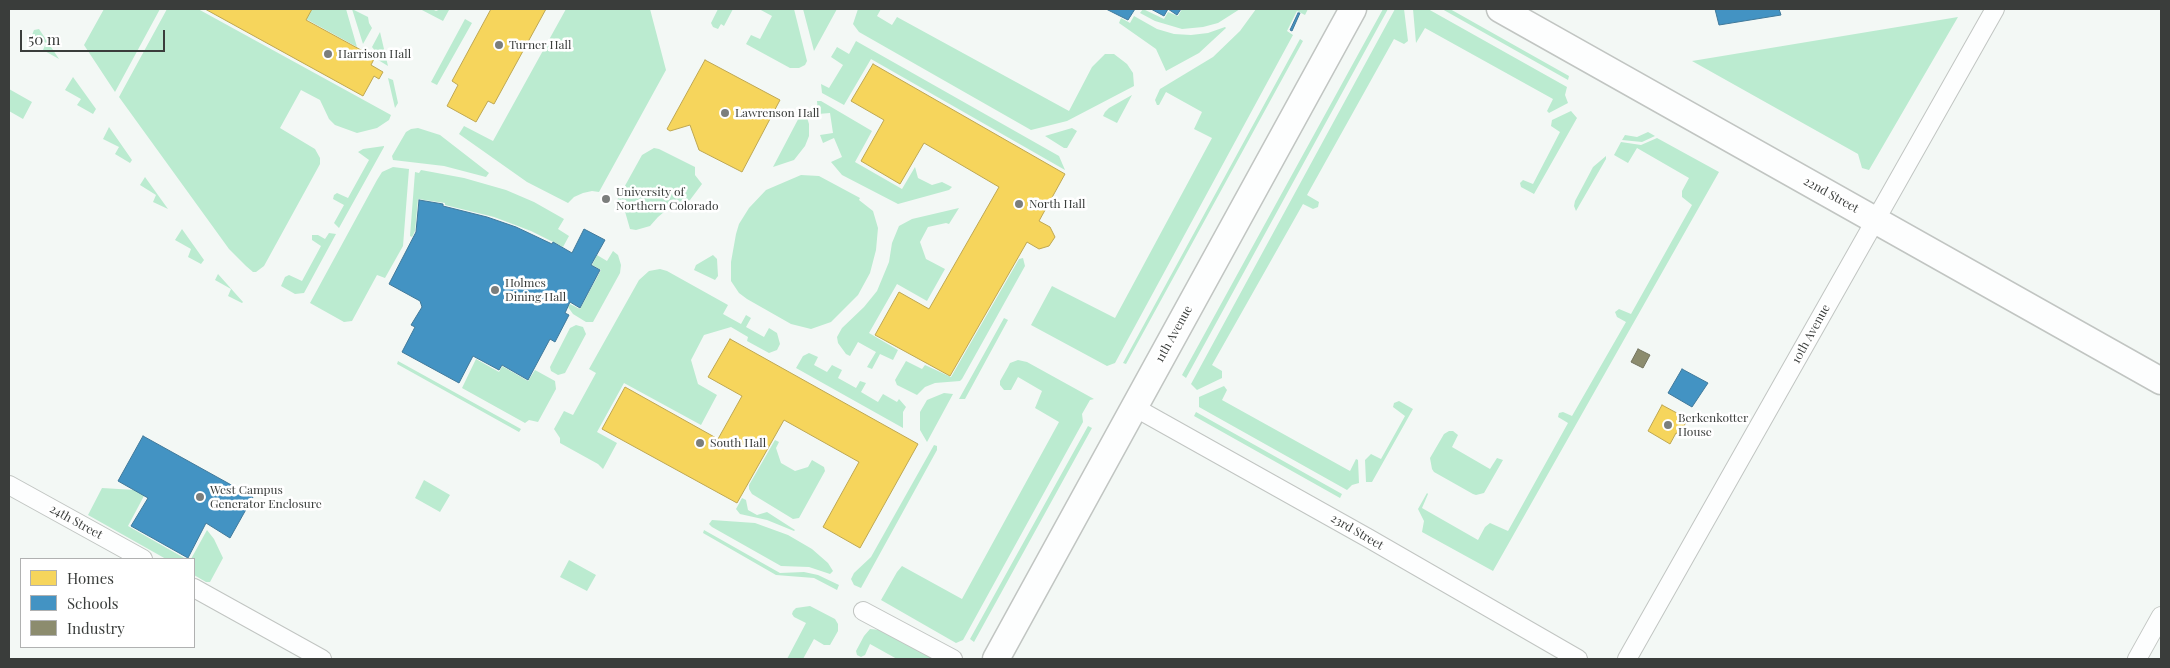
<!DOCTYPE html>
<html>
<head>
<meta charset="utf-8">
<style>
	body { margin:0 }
	#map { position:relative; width:2170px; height:668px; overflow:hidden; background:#f3f8f5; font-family:"Playfair Display",serif }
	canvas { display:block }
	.frame { position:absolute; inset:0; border:10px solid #3a3d3b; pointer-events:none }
	.legend { position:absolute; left:20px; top:558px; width:175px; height:90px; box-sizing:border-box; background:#fff; border:1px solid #b0b1b1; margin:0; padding:6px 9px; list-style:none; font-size:15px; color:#3a3d3b }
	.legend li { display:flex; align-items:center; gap:10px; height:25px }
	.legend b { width:25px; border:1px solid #b0b1b1 }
	.scale { position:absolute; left:20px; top:30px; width:145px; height:22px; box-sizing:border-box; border:2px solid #3a3d3b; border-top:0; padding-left:6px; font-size:15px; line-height:18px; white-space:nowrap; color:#3a3d3b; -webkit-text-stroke:4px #fff; paint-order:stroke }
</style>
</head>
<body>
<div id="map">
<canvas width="2170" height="668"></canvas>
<div class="frame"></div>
<ul class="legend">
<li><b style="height:14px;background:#f6d55c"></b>Homes</li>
<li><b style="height:14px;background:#4393c3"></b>Schools</li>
<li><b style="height:14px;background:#8c8c6e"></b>Industry</li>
</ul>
<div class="scale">50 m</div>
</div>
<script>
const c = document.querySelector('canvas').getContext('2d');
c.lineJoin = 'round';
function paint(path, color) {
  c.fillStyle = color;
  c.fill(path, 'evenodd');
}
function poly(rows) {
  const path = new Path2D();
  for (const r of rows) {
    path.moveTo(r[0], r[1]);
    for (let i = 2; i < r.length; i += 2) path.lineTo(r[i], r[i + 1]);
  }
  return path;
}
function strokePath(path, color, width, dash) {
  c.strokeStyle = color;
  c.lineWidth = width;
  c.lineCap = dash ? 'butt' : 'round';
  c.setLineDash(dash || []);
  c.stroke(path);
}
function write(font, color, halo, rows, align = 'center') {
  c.font = font + ' "Playfair Display",serif';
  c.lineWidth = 5;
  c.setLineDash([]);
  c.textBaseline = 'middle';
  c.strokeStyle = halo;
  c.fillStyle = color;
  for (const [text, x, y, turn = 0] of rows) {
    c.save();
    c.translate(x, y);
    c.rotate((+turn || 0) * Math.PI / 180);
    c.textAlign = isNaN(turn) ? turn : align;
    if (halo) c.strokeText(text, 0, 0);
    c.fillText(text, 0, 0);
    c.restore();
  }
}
paint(poly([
	[104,9,160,9,115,92,84,45],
	[167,9,198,9,391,115,389,120,377,128,357,133,335,125,329,119,320,100,301,90,280,128,315,149,320,158,320,164,264,266,256,272,253,272,246,266,229,249,119,97],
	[312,9,346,9,357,47,306,19],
	[352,9,368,17,369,23,372,28,363,44],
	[420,9,432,9,436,11,441,9,449,10,443,21],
	[566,9,650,9,666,70,599,192,592,191,583,193,574,197,568,203,527,182,459,134,464,126,493,141],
	[718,9,733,9,724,26,721,24,718,29,713,27,711,23],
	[759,9,794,9,807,61,805,65,799,68,790,68,746,44,751,35,760,39,772,16],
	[803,9,837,9,814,51],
	[858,9,881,9,877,16,892,25,897,17,1069,111,1092,67,1105,54,1114,54,1127,64,1133,73,1134,86,1067,121,1031,130,859,32,853,24],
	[1143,9,1164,19,1168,12,1178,16,1182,9,1240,9,1218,23,1203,27,1182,29,1155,21,1140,13],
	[1256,9,1308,9,1305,15,1297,11,1287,31,1293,35,1115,363,1107,366,1031,325,1052,286,1115,318,1212,138,1194,129,1202,112,1166,92,1159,105,1157,105,1155,100,1160,89,1213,57,1240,31],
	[1383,9,1388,9,1186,378,1182,375],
	[1395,9,1404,9,1408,41,1404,44,1394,39,1307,195,1319,202,1318,207,1313,209,1303,204,1212,365,1222,371,1222,378,1197,390,1191,384],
	[1413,9,1428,9,1567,87,1565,95,1568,103,1549,113,1547,111,1553,99,1425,28,1416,43],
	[1442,9,1450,9,1569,76,1568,80],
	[1134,16,1157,29,1174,34,1191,35,1208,33,1225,27,1226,28,1199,53,1166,71,1156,49,1119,23,1121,18,1130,23],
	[1958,17,1869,170,1862,168,1858,154,1692,61],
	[465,19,472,23,437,85,431,82],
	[39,29,59,59,43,50,46,43,32,35,34,30],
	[380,32,388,66,375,58,376,52,372,47],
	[1300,39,1303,41,1126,364,1123,363],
	[856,41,1059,156,1065,170,871,59,844,105,822,93,821,84,829,88,843,65,831,57,837,47,849,54],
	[73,77,96,109,93,114,77,105,81,99,65,90],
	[388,78,393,80,398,103,395,108],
	[9,89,32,102,23,119,9,111],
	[1132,95,1117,123,1103,116,1105,112,1109,108],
	[817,101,821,101,872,131,855,162,902,189,915,167,918,178,932,185,942,182,952,187,949,190,898,204,842,175,831,162,842,157,834,138,823,143,820,135,833,133,830,113,818,114],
	[804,108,809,124,809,136,805,146,794,160,773,167],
	[1571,111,1577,118,1534,194,1521,187,1520,183,1523,180,1533,184,1560,132,1551,126,1552,120],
	[109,127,132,160,130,163,115,154,119,147,103,139],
	[418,128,440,135,489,173,486,177,444,166,393,160,392,156,406,132,411,129],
	[1072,128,1077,131,1067,148,1064,148,1045,136],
	[1648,132,1655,136,1642,142,1622,140,1625,135,1637,137],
	[1657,138,1719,172,1493,571,1422,532,1424,521,1418,509,1427,493,1428,494,1422,508,1478,540,1485,527,1490,523,1508,531,1568,423,1558,417,1559,413,1563,412,1572,416,1626,322,1617,317,1615,312,1619,309,1631,314,1692,205,1682,197,1682,191,1689,178,1637,148,1628,163,1614,155,1621,142,1641,145],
	[384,146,384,147,339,228,334,223,344,205,333,199,334,195,337,193,348,198,369,160,358,152,363,149],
	[654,148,659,149,695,167,695,175,702,184,690,200,670,207,658,217,650,226,636,230,630,229,624,208,619,209,616,202,642,155],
	[1606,156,1606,159,1576,211,1574,206,1575,201,1593,167],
	[393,167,409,169,403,246,385,278,377,275,352,321,344,322,310,303,377,180,382,172],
	[421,170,464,178,506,190,534,202,564,219,558,229,569,236,563,247,531,231,494,217,445,205,445,203,418,199,415,231,412,237,410,236,415,172,419,173],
	[801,175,819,176,860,198,859,200,873,211,878,228,876,250,870,273,858,295,831,322,811,329,791,324,747,299,739,293,731,281,731,262,736,234,739,224,749,208,766,190],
	[145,177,168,209,153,202,156,195,140,185],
	[959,208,949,224,946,223,928,227,920,242,926,259,945,269,927,301,897,284,869,333,898,350,893,360,880,354,872,369,867,367,876,352,858,342,850,356,846,354,838,343,837,337,842,328,864,307,877,291,889,262,892,243,899,226,912,219],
	[182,229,204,260,201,264,188,257,191,249,175,240],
	[329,233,336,234,304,293,295,294,281,286,285,277,289,275,302,281,321,246,312,240,312,235,318,235,325,239],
	[613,251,618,255,621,265,620,273,593,322,586,322,573,314,568,307,570,304,580,309,601,270,592,265,597,255,607,261],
	[713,255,717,259,718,276,715,280,694,270,696,265],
	[1023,258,1025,266,962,379,960,381,935,383,925,387,917,395,897,385,895,380,906,361,922,369,925,365,951,377,1019,259],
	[660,269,667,271,728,305,723,314,741,324,746,315,751,318,746,327,764,337,769,328,777,333,780,344,777,350,769,353,747,341,748,337,731,327,704,335,691,360,698,384,717,395,701,425,624,383,597,432,617,443,603,469,598,464,560,443,560,438,554,429,564,411,573,415,596,373,589,369,639,280,649,271],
	[218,274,243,302,242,303,228,296,231,289,215,280],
	[1004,318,1008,320,965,399,959,399],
	[576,325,583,327,586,334,565,373,558,375,551,371,550,367,570,328],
	[809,353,818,357,814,365,827,372,832,365,842,370,838,378,856,388,860,381,866,383,861,392,878,402,883,394,897,402,899,399,906,407,903,412,903,428,796,368,803,356],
	[476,359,499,372,502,366,528,381,535,370,555,381,556,389,538,422,529,420,525,423,462,388],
	[1018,360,1027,362,1094,399,1090,400,1082,414,1083,422,963,640,956,643,881,600,897,572,902,566,962,599,1059,422,1035,408,1042,391,1018,377,1011,390,1004,390,1000,385,1000,381,1008,367,1010,363],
	[398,361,521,429,519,432,397,364],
	[1224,386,1227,390,1222,400,1350,471,1356,459,1358,460,1359,483,1352,485,1347,490,1199,407,1199,397],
	[944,393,953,394,927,442,920,430,920,412,927,400],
	[1399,401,1413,409,1372,482,1366,482,1365,460,1371,454,1381,459,1405,416,1393,407,1394,403],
	[1196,412,1342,494,1340,498,1194,416],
	[1088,426,1092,428,974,642,970,639],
	[1449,431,1453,431,1458,435,1452,447,1490,469,1497,458,1503,460,1484,493,1476,495,1473,494,1434,472,1432,469,1430,458,1444,434],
	[775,440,779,442,776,448,781,463,795,471,808,467,812,460,824,467,825,471,799,518,793,519,752,494,749,489,749,485],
	[934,445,937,446,937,450,861,588,854,585,851,579,854,573,871,557],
	[424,480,450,495,440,512,415,498],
	[102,488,135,490,145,494,128,526,186,559,166,559,88,515],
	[742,498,746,500,748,510,757,515,767,512,795,530,794,531,767,520,740,514,736,509],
	[712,520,755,523,788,535,812,549,828,563,833,571,830,574,809,567,781,566,712,527,709,524],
	[207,530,214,539,223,558,210,582,206,582,194,575,194,559,191,559],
	[704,530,780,573,804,572,818,575,839,585,837,590,814,578,776,575,703,533],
	[569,560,596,575,587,591,560,577],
	[810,606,835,619,838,624,838,631,830,645,824,645,814,639,803,659,787,659,806,623,794,617,792,614,793,611,796,608],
	[870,629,880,630,934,659,897,659,870,644,865,655,861,657,857,655,856,651,864,636]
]), '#bbebd0');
const homes = poly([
	[205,9,312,9,306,20,361,50,374,59,371,65,383,72,379,79,374,76,363,96,205,9],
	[491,9,546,9,494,104,488,101,476,122,447,106,458,85,452,81,491,9],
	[705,60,780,100,742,172,699,150,690,125,670,131,667,129,705,60],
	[873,64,1065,174,1039,221,1050,227,1055,237,1049,246,1039,249,1027,242,950,376,875,335,899,292,929,309,999,187,924,143,900,184,861,161,884,120,851,101,873,64],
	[730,339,918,444,860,548,823,527,859,462,784,420,737,503,602,429,625,387,718,439,742,396,708,377,730,339],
	[1662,405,1688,419,1679,434,1676,433,1670,444,1648,431,1662,405]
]);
paint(homes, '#f6d55c');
strokePath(homes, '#bea752', 1);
const schools = poly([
	[1106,9,1135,9,1128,20,1106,9],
	[1151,9,1181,9,1177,15,1168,9,1164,16,1151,9],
	[1715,9,1779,9,1781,15,1719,25,1715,9],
	[1298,13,1300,13,1292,31,1290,30,1298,13],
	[419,200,443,204,443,206,487,217,516,227,552,244,553,242,572,253,584,229,605,240,591,265,600,270,580,308,570,302,565,313,569,315,555,342,550,339,528,380,502,365,499,370,473,356,459,383,402,352,415,327,411,325,422,307,420,301,389,284,416,232,419,200],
	[1682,369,1708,383,1692,407,1668,393,1682,369],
	[143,436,253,497,230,538,206,523,188,558,131,526,148,498,118,481,143,436]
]);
paint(schools, '#4393c3');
strokePath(schools, '#40799a', 1);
const industry = poly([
	[1638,349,1650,355,1643,368,1631,362,1638,349]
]);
paint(industry, '#8c8c6e');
strokePath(industry, '#73745f', 1);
const street = poly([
	[1134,407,1368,538,1578,659],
	[9,485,143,559],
	[194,588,322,659],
	[863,611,953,659],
	[1627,659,1995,9],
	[2137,659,2161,616]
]);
const secondary = poly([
	[1500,9,2161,381],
	[996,659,1353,9]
]);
strokePath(street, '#c1c5c2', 20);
strokePath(secondary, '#c1c5c2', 29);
strokePath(street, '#fdfefe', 18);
strokePath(secondary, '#fdfefe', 26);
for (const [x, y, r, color] of [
	[499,45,5,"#7b7e7c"],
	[328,54,5,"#7b7e7c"],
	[725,113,5,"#7b7e7c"],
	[606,199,5,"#7b7e7c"],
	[1019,204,5,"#7b7e7c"],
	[495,290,5,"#7b7e7c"],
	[1668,425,5,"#7b7e7c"],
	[700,443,5,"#7b7e7c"],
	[200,497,5,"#7b7e7c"]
]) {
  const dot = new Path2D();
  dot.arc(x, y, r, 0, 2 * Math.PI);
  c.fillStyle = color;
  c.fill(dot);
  strokePath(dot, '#fff', 2);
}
write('12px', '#3a3d3b', '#fff', [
	["Turner Hall",509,45],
	["Harrison Hall",338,54],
	["Lawrenson Hall",735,113],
	["University of",616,192],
	["Northern Colorado",616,206],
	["North Hall",1029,204],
	["Holmes",505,283],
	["Dining Hall",505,297],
	["Berkenkotter",1678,418],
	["House",1678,432],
	["South Hall",710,443],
	["West Campus",210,490],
	["Generator Enclosure",210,504]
], 'left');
write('12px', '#3a3d3b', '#fff', [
	["22nd Street",1831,195,29],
	["11th Avenue",1174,334,-61],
	["10th Avenue",1811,334,-61],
	["24th Street",76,522,29],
	["23rd Street",1357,532,30]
]);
</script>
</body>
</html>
